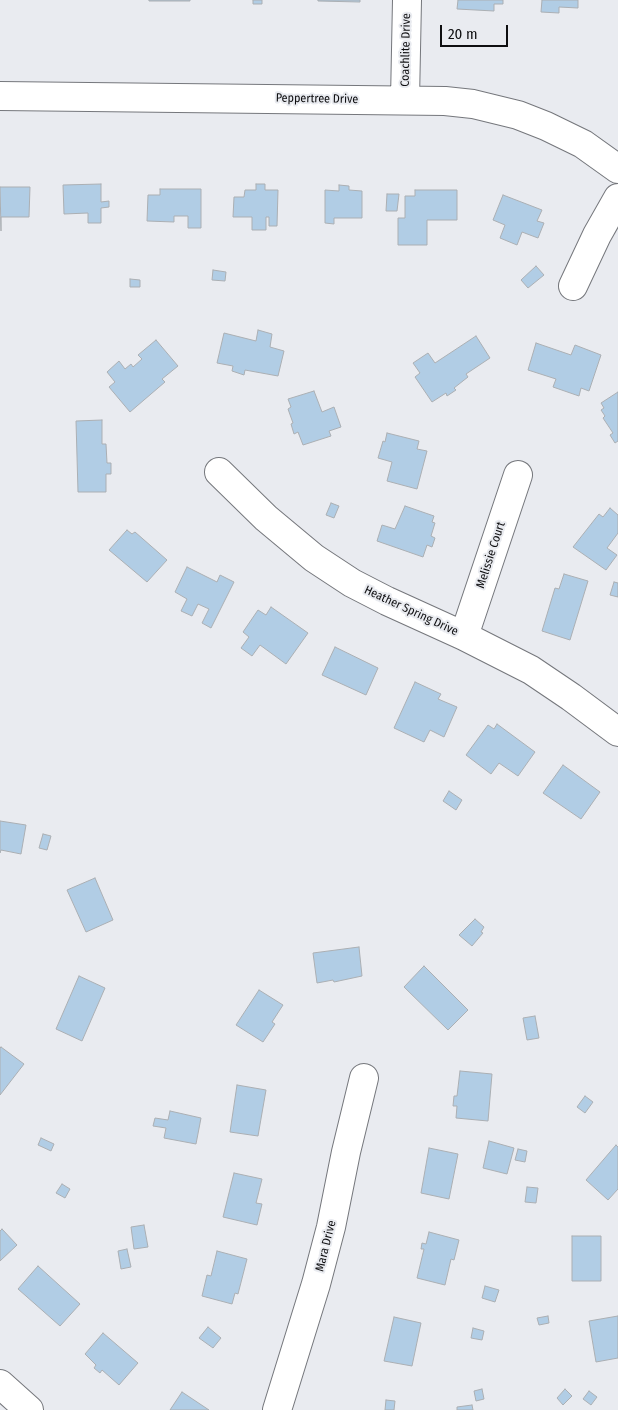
<!DOCTYPE html>
<html>
<head>
<meta charset="utf-8">
<style>
	body { margin:0 }
	#map { position:relative; width:618px; height:1410px; overflow:hidden; background:#e9ebf0; font-family:"Fira Sans Condensed",sans-serif }
	canvas { display:block }
	.scale { position:absolute; left:440px; top:25px; width:68px; height:22px; box-sizing:border-box; border:2px solid #0e0e10; border-top:0; padding-left:6px; font-size:15px; line-height:18px; white-space:nowrap; color:#0e0e10; -webkit-text-stroke:4px #e9ebf0; paint-order:stroke }
</style>
</head>
<body>
<div id="map">
<canvas width="618" height="1410"></canvas>
<div class="scale">20 m</div>
</div>
<script>
const c = document.querySelector('canvas').getContext('2d');
c.lineJoin = 'round';
function paint(path, color) {
  c.fillStyle = color;
  c.fill(path, 'evenodd');
}
function poly(rows) {
  const path = new Path2D();
  for (const r of rows) {
    path.moveTo(r[0], r[1]);
    for (let i = 2; i < r.length; i += 2) path.lineTo(r[i], r[i + 1]);
  }
  return path;
}
function strokePath(path, color, width, dash) {
  c.strokeStyle = color;
  c.lineWidth = width;
  c.lineCap = dash ? 'butt' : 'round';
  c.setLineDash(dash || []);
  c.stroke(path);
}
function write(font, color, halo, rows, align = 'center') {
  c.font = font + ' "Fira Sans Condensed",sans-serif';
  c.lineWidth = 4;
  c.setLineDash([]);
  c.textBaseline = 'middle';
  c.strokeStyle = halo;
  c.fillStyle = color;
  for (const [text, x, y, turn = 0] of rows) {
    c.save();
    c.translate(x, y);
    c.rotate((+turn || 0) * Math.PI / 180);
    c.textAlign = isNaN(turn) ? turn : align;
    if (halo) c.strokeText(text, 0, 0);
    c.fillText(text, 0, 0);
    c.restore();
  }
}
const building = poly([
	[149,0,190,0,190,1,149,1,149,0],
	[253,0,262,0,262,4,253,4,253,0],
	[318,0,360,0,360,2,318,1,318,0],
	[458,0,503,0,503,4,494,4,494,11,457,9,458,0],
	[542,0,578,0,578,8,559,7,559,13,541,12,542,0],
	[101,184,101,202,109,201,109,207,101,208,101,223,88,223,88,213,64,214,63,185,101,184],
	[256,184,265,184,265,190,278,190,277,226,269,226,269,217,266,217,266,230,252,230,252,217,233,217,234,197,244,197,245,190,256,190,256,184],
	[339,185,349,186,349,190,362,191,362,218,334,218,334,224,325,223,325,190,339,191,339,185],
	[0,187,30,187,29,217,1,217,1,231,0,187],
	[160,189,201,189,201,228,188,228,188,216,174,216,174,222,147,221,148,195,160,195,160,189],
	[415,190,457,190,457,220,427,220,427,245,398,245,398,218,405,218,405,196,415,196,415,190],
	[387,194,399,194,397,211,386,211,387,194],
	[503,195,542,210,537,221,544,223,538,238,522,232,517,245,500,238,505,225,493,220,503,195],
	[536,266,544,275,528,288,521,280,536,266],
	[213,270,226,272,225,281,212,280,213,270],
	[130,279,140,280,140,287,130,287,130,279],
	[258,330,272,334,270,347,284,351,278,376,245,370,244,375,232,371,233,366,217,363,224,333,256,341,258,330],
	[476,336,490,358,466,374,468,377,454,388,456,390,447,396,446,393,432,402,415,377,420,373,413,363,428,353,435,363,476,336],
	[156,340,178,366,162,379,165,382,130,412,109,387,115,382,107,372,119,361,125,369,131,364,133,367,142,359,138,355,156,340],
	[536,343,571,355,575,345,601,355,589,391,581,388,579,396,553,387,556,379,528,370,536,343],
	[314,391,322,412,334,407,341,427,329,431,331,436,303,445,298,432,294,434,291,424,293,423,288,409,291,407,288,399,314,391],
	[618,392,618,441,615,443,610,435,613,433,603,418,605,416,601,410,604,408,601,403,618,392],
	[102,420,102,444,106,444,107,463,111,463,111,474,106,474,106,492,78,492,76,421,102,420],
	[387,433,419,441,417,449,427,451,417,489,387,481,392,462,378,458,383,441,385,442,387,433],
	[331,503,339,506,334,518,326,515,331,503],
	[405,506,434,516,432,522,435,523,431,536,435,538,432,547,427,545,423,557,377,541,382,525,395,529,405,506],
	[610,508,618,515,618,533,607,548,617,555,606,570,573,547,599,514,603,517,610,508],
	[127,530,132,534,135,532,167,560,147,582,109,550,127,530],
	[187,567,217,582,220,575,234,582,211,628,202,623,209,609,198,604,192,616,181,611,187,599,175,592,187,567],
	[564,574,588,581,570,640,542,631,555,588,559,589,564,574],
	[614,582,618,583,618,597,610,595,614,582],
	[271,607,308,633,286,664,260,645,252,656,241,648,249,637,243,632,258,610,266,615,271,607],
	[335,647,378,668,366,695,322,675,335,647],
	[415,682,441,694,438,699,457,707,444,737,430,730,424,742,394,728,415,682],
	[497,724,535,752,518,776,499,763,491,774,466,755,488,725,494,729,497,724],
	[563,765,600,792,581,819,543,793,563,765],
	[449,791,462,800,456,810,443,801,449,791],
	[0,821,26,825,21,854,1,850,0,853,0,821],
	[43,834,51,836,47,850,39,848,43,834],
	[95,878,113,920,86,932,67,890,95,878],
	[475,919,484,927,481,932,483,933,472,946,459,935,475,919],
	[359,947,362,976,334,982,333,980,317,983,313,953,359,947],
	[424,966,468,1010,448,1030,404,987,424,966],
	[79,976,105,988,82,1041,56,1029,79,976],
	[259,990,283,1005,272,1022,275,1024,263,1042,236,1025,259,990],
	[535,1016,539,1038,527,1040,523,1018,535,1016],
	[1,1047,24,1064,0,1095,0,1048,1,1047],
	[460,1071,492,1074,488,1121,456,1118,457,1106,453,1106,454,1096,457,1096,460,1071],
	[237,1085,266,1090,258,1136,230,1132,237,1085],
	[585,1096,593,1102,585,1113,577,1107,585,1096],
	[170,1111,201,1118,196,1144,164,1138,166,1128,153,1126,155,1118,168,1120,170,1111],
	[41,1138,54,1144,51,1151,38,1145,41,1138],
	[489,1141,514,1148,507,1174,483,1168,489,1141],
	[616,1145,618,1147,618,1189,608,1200,586,1180,616,1145],
	[429,1148,458,1154,449,1199,421,1193,429,1148],
	[518,1149,527,1151,525,1162,515,1160,518,1149],
	[234,1173,262,1179,256,1203,262,1204,257,1225,223,1217,234,1173],
	[62,1184,70,1189,65,1198,56,1193,62,1184],
	[527,1187,538,1188,536,1203,525,1202,527,1187],
	[144,1225,148,1247,134,1249,131,1227,144,1225],
	[2,1229,17,1245,0,1261,0,1231,2,1229],
	[429,1232,459,1240,454,1260,451,1259,445,1285,417,1278,424,1249,421,1249,422,1243,426,1244,429,1232],
	[572,1236,601,1236,601,1281,572,1281,572,1236],
	[127,1249,131,1267,121,1269,118,1251,127,1249],
	[217,1251,247,1259,238,1294,235,1293,232,1304,202,1296,207,1275,211,1276,217,1251],
	[38,1266,80,1304,60,1326,18,1289,38,1266],
	[485,1286,499,1290,495,1302,482,1298,485,1286],
	[548,1316,549,1323,539,1325,537,1318,548,1316],
	[618,1316,618,1358,596,1362,589,1321,618,1316],
	[394,1317,421,1323,412,1366,384,1361,394,1317],
	[208,1327,221,1338,213,1348,199,1338,208,1327],
	[473,1328,484,1331,482,1340,471,1338,473,1328],
	[103,1333,138,1363,119,1385,102,1370,100,1373,94,1368,96,1365,85,1354,103,1333],
	[482,1389,484,1399,476,1401,474,1391,482,1389],
	[565,1389,572,1396,563,1405,557,1398,565,1389],
	[589,1391,597,1397,591,1405,583,1399,589,1391],
	[182,1392,209,1410,170,1410,182,1392],
	[386,1400,395,1401,394,1410,385,1410,386,1400],
	[472,1405,473,1410,457,1410,457,1407,472,1405]
]);
paint(building, '#b1cde5');
strokePath(building, '#abafb3', 1);
const minor = poly([
	[0,96,445,101,473,104,518,115,546,126,583,144,618,169],
	[405,100,407,0],
	[573,286,597,235,618,198],
	[219,472,266,518,314,558,352,583,387,601,464,636,531,670,571,697,618,732],
	[464,636,518,475],
	[0,1384,29,1410],
	[277,1410,316,1284,331,1227,346,1152,364,1078]
]);
strokePath(minor, '#75777c', 30);
strokePath(minor, '#fff', 28);
write('12px', '#0e0e10', '#e9ebf0', [
	["Coachlite Drive",406,50,-89],
	["Peppertree Drive",317,99,1],
	["Melissie Court",491,555,-72],
	["Heather Spring Drive",411,611,25],
	["Mara Drive",326,1246,-76]
]);
</script>
</body>
</html>
